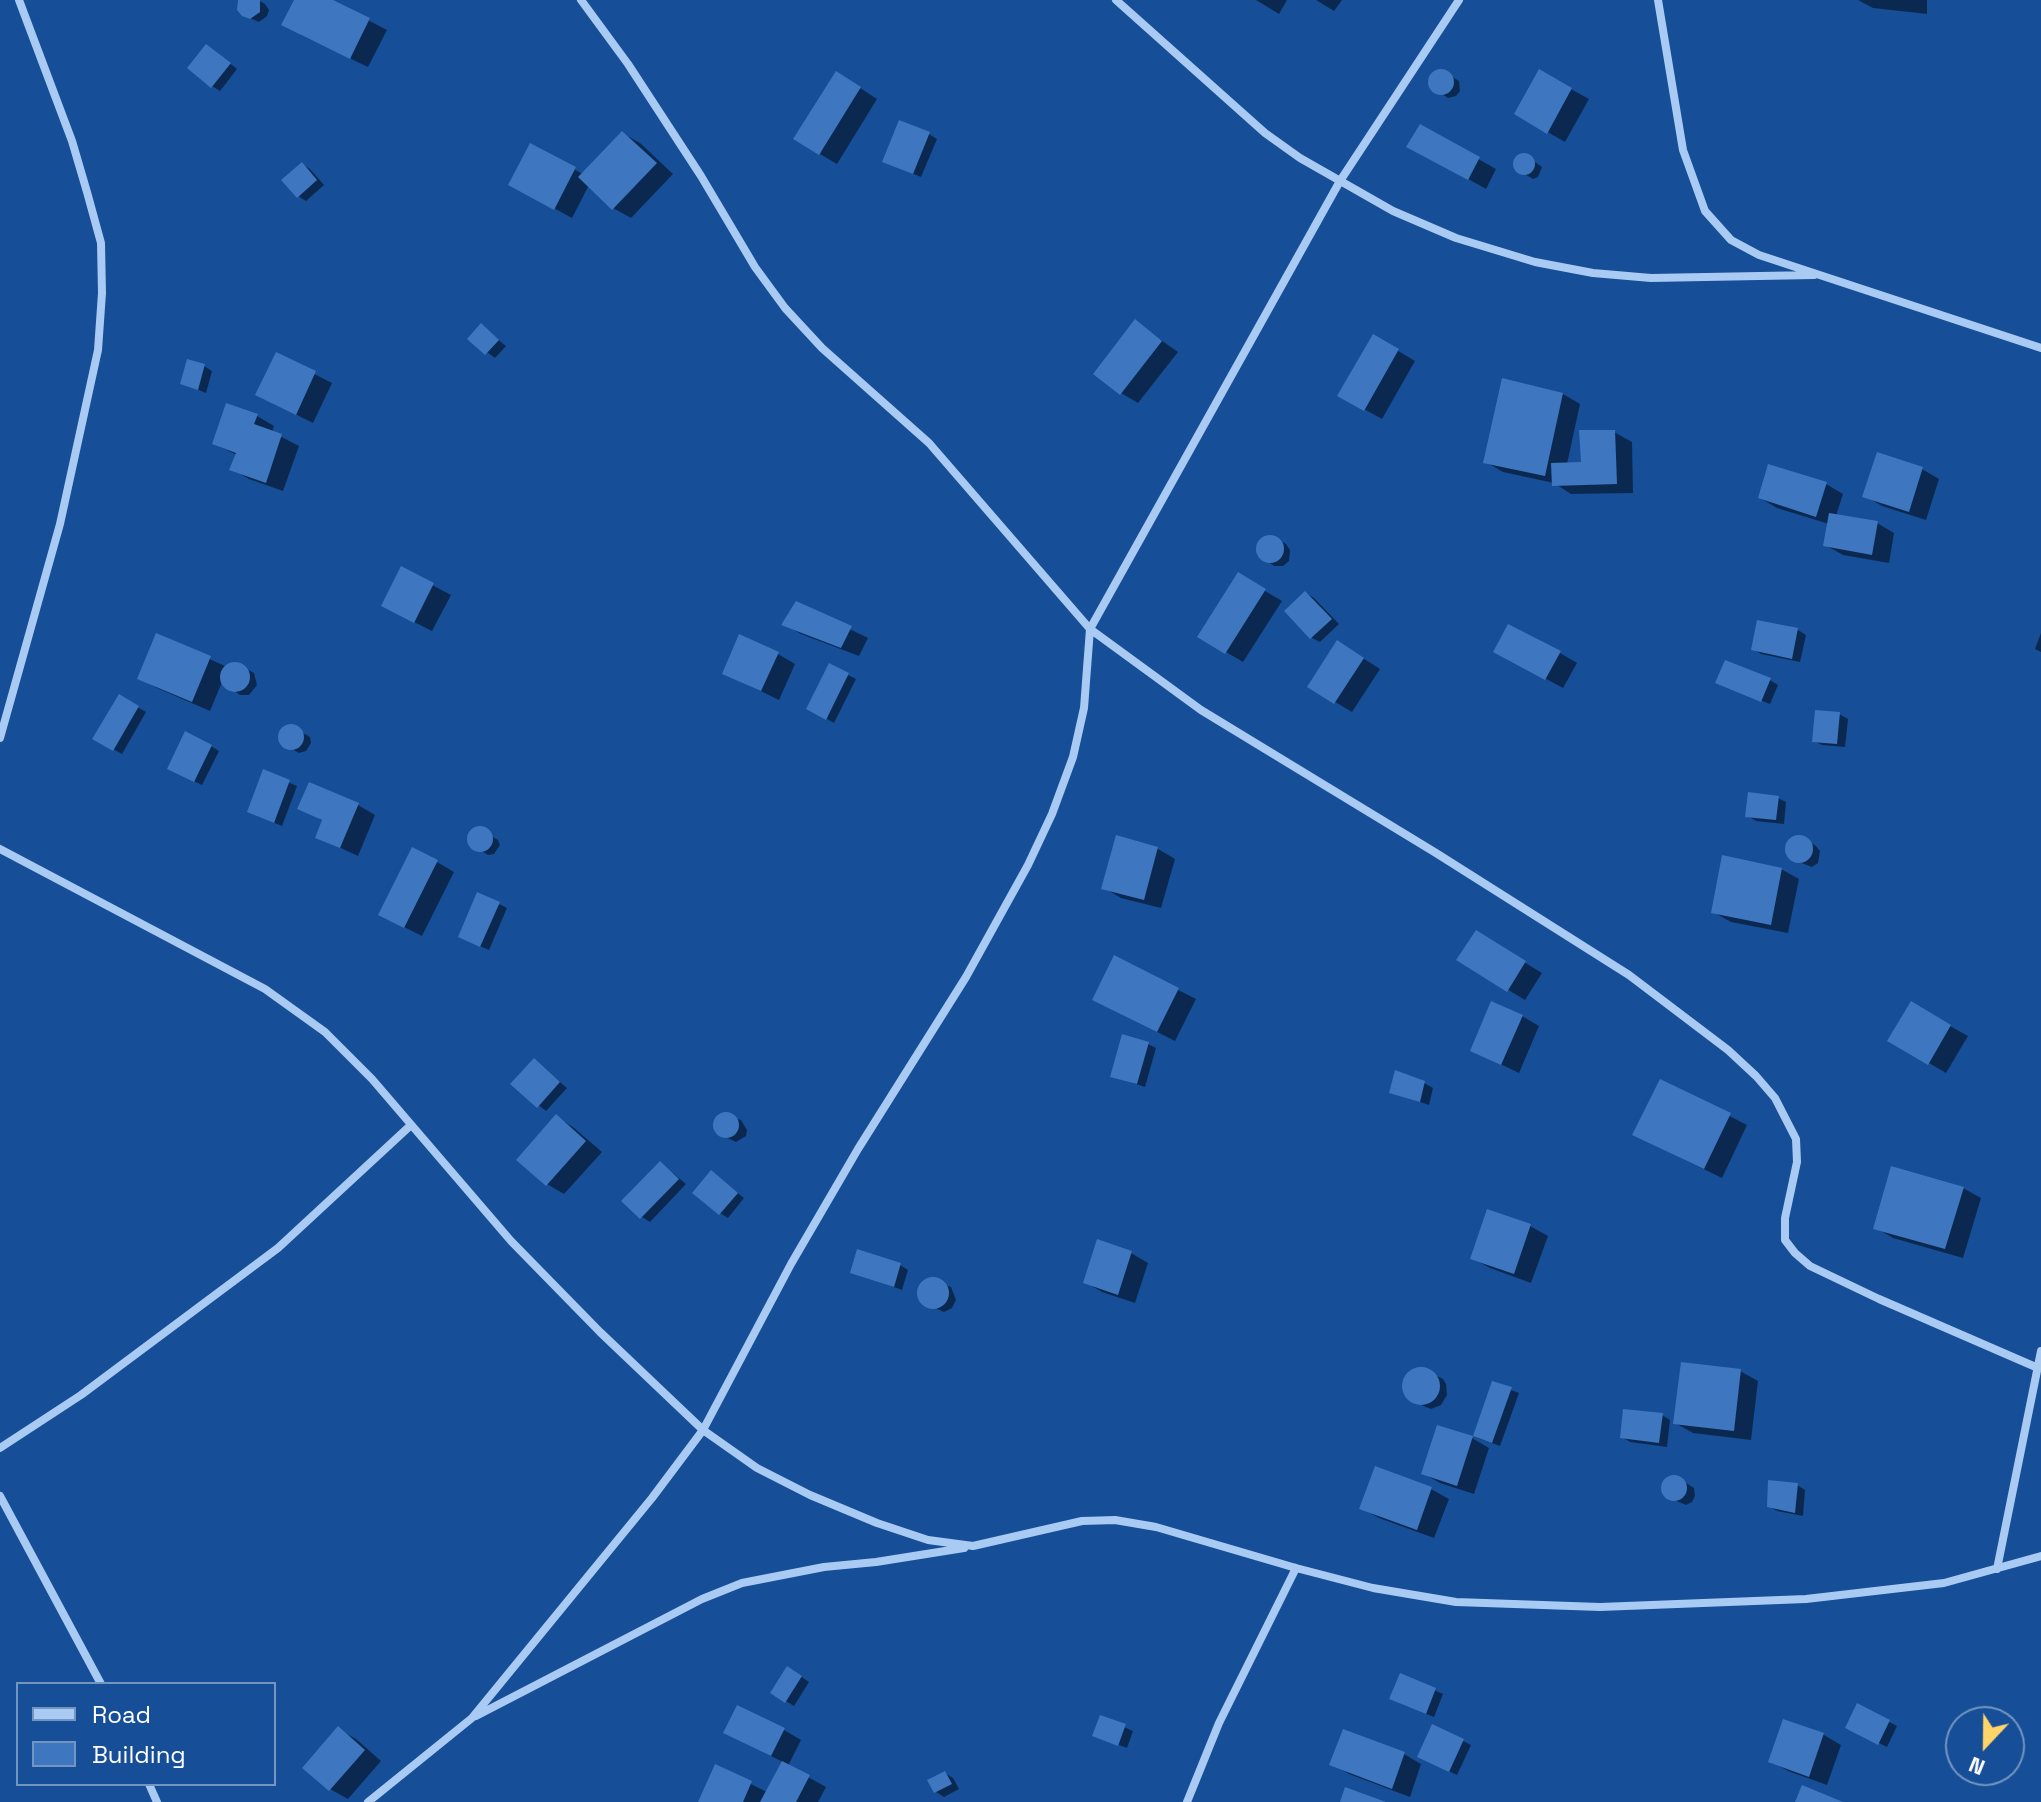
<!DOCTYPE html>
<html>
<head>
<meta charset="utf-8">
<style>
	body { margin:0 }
	#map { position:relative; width:2041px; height:1802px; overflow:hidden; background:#164e97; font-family:"Space Grotesk",sans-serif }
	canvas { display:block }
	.legend { position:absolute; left:16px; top:1682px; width:260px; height:104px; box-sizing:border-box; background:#164e97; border:2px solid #7395c1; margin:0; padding:10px 14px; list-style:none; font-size:24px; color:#fff }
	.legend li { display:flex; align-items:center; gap:16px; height:40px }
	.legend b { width:40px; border:2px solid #7395c1 }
	.north { position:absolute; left:1945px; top:1706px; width:80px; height:80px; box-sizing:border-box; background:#164e97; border:2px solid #7395c1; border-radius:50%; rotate:202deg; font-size:22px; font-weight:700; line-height:32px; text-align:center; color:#fff }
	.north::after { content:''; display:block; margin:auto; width:28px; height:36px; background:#ffd469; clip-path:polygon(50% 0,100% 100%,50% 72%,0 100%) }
</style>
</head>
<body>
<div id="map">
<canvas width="2041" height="1802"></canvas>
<ul class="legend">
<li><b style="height:10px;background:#a9caf2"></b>Road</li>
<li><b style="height:22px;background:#3e77bf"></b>Building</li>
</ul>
<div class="north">N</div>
</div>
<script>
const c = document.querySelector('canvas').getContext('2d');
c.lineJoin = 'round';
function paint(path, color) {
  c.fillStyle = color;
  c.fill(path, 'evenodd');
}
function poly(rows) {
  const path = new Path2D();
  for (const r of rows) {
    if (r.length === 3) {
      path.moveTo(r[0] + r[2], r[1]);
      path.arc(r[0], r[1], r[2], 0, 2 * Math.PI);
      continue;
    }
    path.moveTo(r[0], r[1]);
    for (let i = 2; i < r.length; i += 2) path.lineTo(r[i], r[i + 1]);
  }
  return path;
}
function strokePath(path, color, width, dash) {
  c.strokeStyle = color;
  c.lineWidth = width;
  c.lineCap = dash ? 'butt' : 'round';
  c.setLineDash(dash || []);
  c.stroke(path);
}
paint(poly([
	[241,0,258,0,265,4,269,10,267,16,259,22,243,15],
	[296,0,329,0,387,30,368,67,301,35],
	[1256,0,1287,0,1279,14],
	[1316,0,1342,0,1334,11],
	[1858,0,1927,0,1927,14,1873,8],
	[214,51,237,69,220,91,212,86],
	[1445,72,1459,81,1460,91,1456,96,1448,98,1431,86,1430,79,1434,73],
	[1540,72,1589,99,1565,142,1516,114],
	[854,84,877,99,837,164,820,154],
	[1420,126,1496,169,1486,189,1409,146],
	[622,133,640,143,673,174,631,218,613,208,589,185,572,218,528,194,530,146,583,174],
	[929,134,937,139,921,177,892,165],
	[1525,155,1542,167,1538,177,1533,179,1516,169,1514,164,1520,156],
	[302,164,310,169,324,185,306,201,298,196],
	[1135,322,1178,352,1138,403,1121,393],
	[481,326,506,346,495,358,469,339],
	[1373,336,1415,361,1382,419,1340,396],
	[277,355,332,383,313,423,275,404],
	[204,366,212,371,206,393,182,383],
	[1504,381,1563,394,1580,404,1567,464,1583,464,1614,432,1632,442,1633,493,1571,494,1554,483,1503,472,1486,462],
	[257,416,274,426,272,432,299,446,283,491,249,479,232,469,237,455,214,444],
	[1922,469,1939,479,1926,520,1882,506,1865,496],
	[1826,484,1843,494,1836,516,1877,523,1894,533,1889,563,1843,555,1825,545,1829,524,1777,508,1760,498],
	[1265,538,1277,539,1286,544,1290,550,1289,561,1283,566,1274,566,1258,554,1257,547],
	[402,569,451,595,432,631,400,615],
	[1238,575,1282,601,1243,662,1199,636],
	[1306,593,1314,598,1339,624,1320,642,1312,638,1287,611],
	[796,603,868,638,859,656,801,634,784,624],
	[1798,630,1806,635,1800,662,1761,654,1753,649],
	[2041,633,2041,652,2035,649],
	[157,635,227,667,237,664,254,673,257,685,249,695,240,695,222,682,210,711,157,688,139,678],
	[1355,653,1380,669,1352,712,1310,687],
	[1560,653,1577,663,1563,688,1513,661],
	[778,654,795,664,779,700,724,673],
	[830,666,856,679,834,723,809,709],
	[1770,680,1778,685,1770,704,1726,687],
	[119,697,146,712,122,754,95,739],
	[1839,714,1848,719,1845,747,1822,745,1814,741],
	[291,726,310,737,311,743,306,751,299,753,283,744,282,731],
	[211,746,219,751,202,785,177,773],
	[265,772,297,786,282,826,257,816],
	[1778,798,1786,802,1784,824,1756,821,1748,816],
	[358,805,375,815,358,856,317,837,323,821,300,808],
	[480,829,498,840,500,845,494,854,488,855,470,843,469,836,473,831],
	[1798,837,1815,845,1820,851,1818,863,1812,867,1791,859,1787,852,1789,844],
	[1117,838,1158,849,1175,859,1161,908,1121,898,1104,888],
	[437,862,454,872,422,936,398,924],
	[1781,869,1799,879,1788,933,1731,922,1713,912],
	[499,904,507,908,489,950,468,941],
	[1476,933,1542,973,1525,1000,1459,960],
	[1115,958,1196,999,1175,1041,1112,1009],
	[1911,1004,1968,1036,1946,1073,1890,1040],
	[1522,1016,1539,1026,1519,1073,1473,1051],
	[1148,1044,1156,1048,1145,1087,1113,1076],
	[534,1060,567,1088,546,1111,512,1084],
	[1661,1081,1747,1125,1722,1178,1652,1144],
	[1424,1083,1433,1088,1429,1105,1391,1092],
	[724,1114,741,1120,747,1130,746,1136,736,1142,719,1134,715,1128,718,1117],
	[556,1117,573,1127,602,1152,564,1194,547,1184],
	[661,1163,686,1184,650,1222,642,1217],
	[712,1173,744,1198,728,1218,720,1213],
	[1963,1188,1981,1198,1963,1258,1893,1238,1876,1228],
	[1530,1226,1548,1236,1531,1283,1490,1268,1472,1258],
	[1131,1253,1148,1263,1135,1303,1102,1292,1085,1282],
	[900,1265,908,1270,902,1290,852,1272],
	[928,1279,951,1287,956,1300,952,1308,944,1312,922,1302,919,1293,921,1284],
	[1423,1369,1443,1379,1446,1384,1447,1395,1441,1405,1431,1409,1411,1401,1403,1386,1412,1372],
	[1740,1371,1758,1381,1751,1440,1693,1433,1675,1423],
	[1493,1383,1519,1393,1500,1446,1475,1437],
	[1662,1415,1670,1420,1667,1447,1630,1442,1622,1437],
	[1472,1438,1489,1448,1474,1494,1440,1483,1423,1473],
	[1678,1478,1694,1488,1695,1496,1692,1502,1686,1505,1667,1497,1663,1486,1667,1479],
	[1797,1485,1805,1490,1803,1516,1777,1511,1769,1506],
	[1431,1489,1449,1499,1434,1538,1379,1518,1361,1508],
	[796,1673,809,1682,794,1706,773,1693],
	[1401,1675,1443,1694,1434,1717,1399,1703],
	[1858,1706,1897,1726,1887,1747,1847,1727],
	[1101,1717,1133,1731,1127,1748,1103,1739],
	[1784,1722,1824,1735,1841,1745,1827,1785,1788,1771,1771,1761],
	[338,1729,356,1739,381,1761,348,1799,330,1789],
	[784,1730,801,1740,788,1766,826,1787,818,1802,700,1802,716,1767,767,1792,783,1762,743,1742],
	[1463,1741,1471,1745,1457,1775,1427,1761],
	[1404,1754,1421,1764,1410,1797,1349,1774,1332,1764],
	[945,1773,953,1778,959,1789,944,1797,936,1792]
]), '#0007');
paint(poly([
	[238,0,260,0,260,12,250,19,242,16,237,10],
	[294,0,333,0,370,18,350,59,281,25],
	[206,44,231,63,211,88,187,68],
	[1539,69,1572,88,1547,134,1514,114],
	[1441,82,13],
	[836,71,861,87,819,155,793,139],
	[899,120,930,132,913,174,882,162],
	[1420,124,1480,157,1468,180,1406,147],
	[622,131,657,163,612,210,578,177],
	[530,143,576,167,554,210,508,185],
	[1524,164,11],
	[302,162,317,180,297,198,281,180],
	[1135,319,1162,341,1120,395,1093,374],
	[481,323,499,340,485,355,467,339],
	[1373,334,1399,349,1364,411,1337,396],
	[276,352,316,371,296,415,255,395],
	[187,359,205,364,198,390,180,384],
	[1502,378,1563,393,1545,476,1483,463],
	[226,403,258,414,254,424,282,434,266,483,229,470,236,453,212,444],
	[1579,430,1615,430,1617,484,1552,486,1551,463,1581,462],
	[1877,452,1923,467,1909,512,1862,497],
	[1768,464,1827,482,1816,517,1758,498],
	[1829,513,1878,521,1872,555,1823,546],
	[1270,549,14],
	[401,566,434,583,414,623,381,606],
	[1238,572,1266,589,1225,654,1197,637],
	[1305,591,1332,619,1310,639,1284,611],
	[796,601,852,626,841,648,781,625],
	[1757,620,1798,628,1792,659,1751,650],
	[1508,624,1561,651,1545,680,1493,652],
	[156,633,211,656,192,702,137,679],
	[739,634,779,652,761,691,722,674],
	[1337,640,1364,658,1334,704,1307,687],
	[1725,660,1771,678,1761,702,1715,683],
	[235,677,15],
	[829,663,849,673,826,720,806,709],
	[119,694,139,706,113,751,92,739],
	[1815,710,1840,712,1837,744,1812,742],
	[291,737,13],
	[185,731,212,745,194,782,167,769],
	[263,769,290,780,274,823,247,812],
	[309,782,359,803,340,848,315,838,322,820,297,809],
	[1748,792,1779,796,1776,820,1745,817],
	[480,839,13],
	[1799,849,14],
	[1116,835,1158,847,1144,900,1101,889],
	[412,847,438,860,404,928,378,915],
	[1722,855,1782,868,1771,925,1711,913],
	[477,892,500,902,480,947,458,937],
	[1476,930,1526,961,1507,992,1456,960],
	[1114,955,1179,988,1157,1032,1092,1000],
	[1491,1001,1523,1015,1501,1065,1470,1051],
	[1911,1001,1951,1025,1928,1065,1887,1041],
	[1122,1034,1149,1042,1137,1084,1110,1077],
	[534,1058,560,1082,537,1108,510,1084],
	[1395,1070,1425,1081,1420,1102,1389,1093],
	[1660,1079,1731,1113,1704,1169,1632,1135],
	[726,1125,13],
	[556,1114,586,1141,546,1186,516,1160],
	[660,1161,679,1179,640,1219,621,1201],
	[1891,1166,1964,1187,1945,1249,1873,1229],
	[711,1170,738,1193,719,1215,692,1193],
	[1487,1209,1531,1224,1514,1274,1470,1259],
	[1097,1239,1132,1251,1118,1295,1083,1283],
	[857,1249,901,1263,894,1287,850,1273],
	[933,1293,16],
	[1681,1362,1741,1369,1734,1431,1673,1424],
	[1421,1386,19],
	[1492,1381,1512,1387,1492,1443,1473,1436],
	[1623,1409,1663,1413,1659,1443,1620,1438],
	[1437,1425,1473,1436,1457,1486,1421,1474],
	[1375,1466,1432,1487,1417,1530,1359,1509],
	[1674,1488,13],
	[1768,1480,1798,1483,1795,1513,1767,1507],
	[787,1666,802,1676,785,1703,770,1693],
	[1400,1673,1436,1688,1426,1714,1389,1699],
	[1857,1703,1890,1720,1878,1745,1845,1728],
	[737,1705,785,1728,771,1756,723,1733],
	[1100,1715,1126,1724,1118,1746,1092,1736],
	[1783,1719,1824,1733,1809,1777,1768,1762],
	[1432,1724,1464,1739,1449,1772,1417,1757],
	[338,1726,365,1750,329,1791,302,1768],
	[1343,1729,1405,1752,1392,1789,1329,1765],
	[782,1761,810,1775,796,1802,760,1802],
	[715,1764,752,1781,743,1802,698,1802],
	[945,1771,952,1784,934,1793,927,1780],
	[1802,1785,1843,1802,1795,1802],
	[1345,1787,1386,1802,1340,1802]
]), '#3e77bf');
strokePath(poly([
	[581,0,628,64,701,176,755,267,785,308,822,348,929,443,1090,629,1201,710,1436,853,1629,975,1728,1050,1756,1076,1775,1098,1796,1139,1797,1162,1785,1218,1785,1240,1795,1253,1810,1266,1879,1299,2038,1368],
	[1116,0,1265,133,1300,158,1393,211,1456,238,1535,262,1593,273,1651,278,1814,275],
	[1658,0,1683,150,1705,211,1731,240,1759,255,2041,348],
	[0,738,60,524,98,350,102,293,101,243,87,192,72,141,19,0],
	[0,849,265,989,325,1032,372,1079,511,1241,600,1332,703,1430,791,1264,858,1149,966,977,1028,865,1052,814,1073,757,1084,708,1090,629,1340,181,1459,0],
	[0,1448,81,1395,278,1248,411,1125],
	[0,1496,101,1684],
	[1997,1569,2041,1351],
	[476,1716,702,1599,742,1583,824,1567,876,1562,964,1548],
	[149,1784,157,1802],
	[368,1802,472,1718,652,1498,703,1430,757,1468,810,1495,877,1523,928,1540,973,1546,1082,1521,1115,1520,1156,1527,1296,1568,1373,1588,1456,1602,1600,1607,1806,1599,1944,1583,2041,1556],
	[1187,1802,1219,1723,1296,1568]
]), '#a9caf2', 8);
</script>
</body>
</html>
